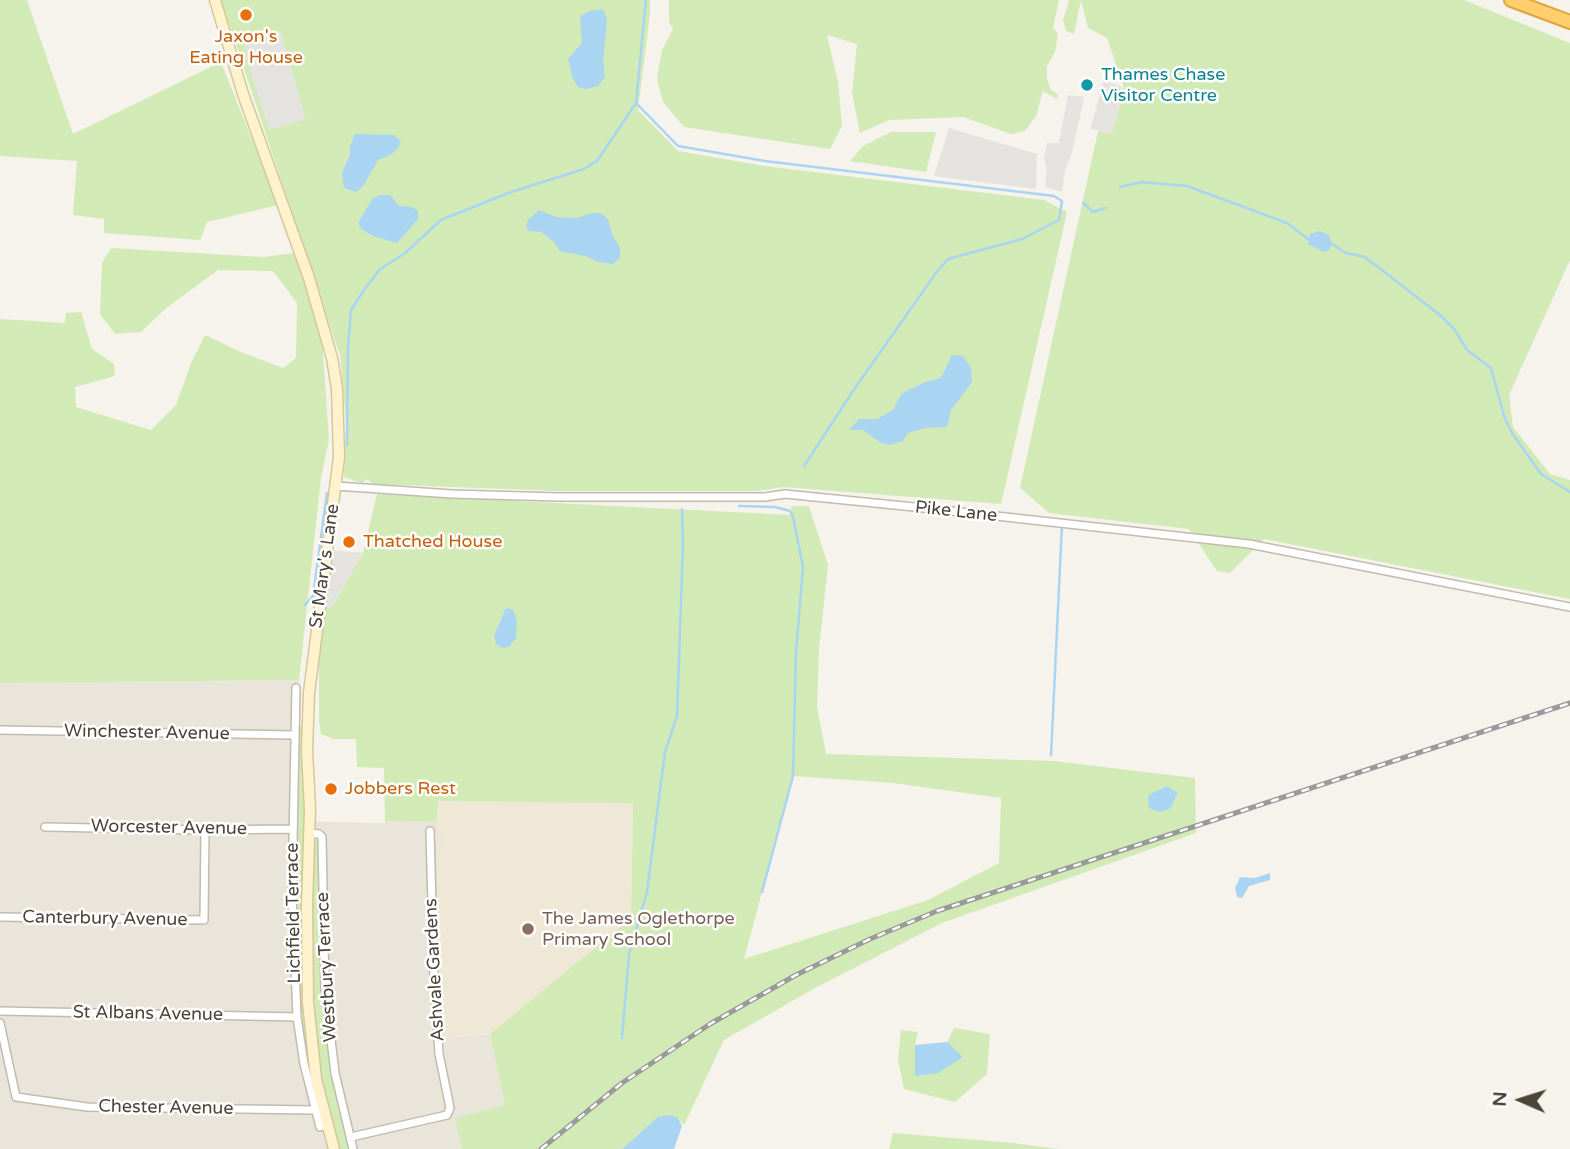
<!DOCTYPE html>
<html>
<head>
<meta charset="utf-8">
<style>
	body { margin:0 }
	#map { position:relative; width:1570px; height:1149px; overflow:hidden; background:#f6f3ec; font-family:"Varela Round",sans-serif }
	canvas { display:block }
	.north { position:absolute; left:1486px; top:1065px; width:70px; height:70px; -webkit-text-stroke:5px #fff; paint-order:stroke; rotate:273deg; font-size:19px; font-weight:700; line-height:28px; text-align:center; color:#4b4439 }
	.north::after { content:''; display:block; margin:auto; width:24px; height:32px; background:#4b4439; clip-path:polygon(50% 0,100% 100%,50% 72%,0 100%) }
</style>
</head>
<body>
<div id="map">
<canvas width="1570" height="1149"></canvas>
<div class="north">N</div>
</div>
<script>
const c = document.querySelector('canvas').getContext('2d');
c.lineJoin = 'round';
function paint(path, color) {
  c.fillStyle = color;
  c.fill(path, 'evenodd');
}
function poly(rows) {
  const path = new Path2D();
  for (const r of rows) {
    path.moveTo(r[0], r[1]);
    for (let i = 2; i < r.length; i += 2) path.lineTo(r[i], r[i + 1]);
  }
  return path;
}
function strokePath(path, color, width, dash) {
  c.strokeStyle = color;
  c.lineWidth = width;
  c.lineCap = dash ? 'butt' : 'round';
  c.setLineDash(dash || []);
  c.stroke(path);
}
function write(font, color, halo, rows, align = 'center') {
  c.font = font + ' "Varela Round",sans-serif';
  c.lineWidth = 5;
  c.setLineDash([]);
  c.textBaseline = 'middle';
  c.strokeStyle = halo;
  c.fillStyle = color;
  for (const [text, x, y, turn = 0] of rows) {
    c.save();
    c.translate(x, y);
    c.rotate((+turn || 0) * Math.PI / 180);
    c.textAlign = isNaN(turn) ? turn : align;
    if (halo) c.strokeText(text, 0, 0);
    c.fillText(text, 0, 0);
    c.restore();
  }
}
paint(poly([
	[299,680,295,821,385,823,385,821,437,822,437,832,443,834,443,844,437,845,444,1038,490,1034,505,1105,456,1118,462,1149,0,1149,0,683]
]), '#eae5da');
paint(poly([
	[438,801,633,802,631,918,490,1034,443,1038,438,979,437,845,443,843,443,834,437,832]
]), '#efe8d6');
paint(poly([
	[0,0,27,0,73,134,221,62,278,205,207,222,200,240,104,233,104,219,73,215,77,161,0,156],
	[221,0,650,0,650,14,638,110,678,151,764,166,1044,200,1067,212,1001,504,784,487,757,491,560,491,373,484,367,479,362,483,344,477,346,423,340,356],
	[669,0,1059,0,1053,28,1058,33,1055,52,1047,66,1047,79,1051,90,1058,94,1057,99,1043,91,1036,116,1025,131,1011,134,963,117,889,120,860,133,852,93,857,44,827,35,838,82,842,126,830,149,684,127,663,102,657,78,662,50,673,29,669,22],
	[1069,0,1464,0,1570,43,1570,260,1509,395,1513,427,1550,474,1570,480,1570,599,1264,539,1230,573,1217,571,1189,529,1049,513,1020,488,1098,131,1112,133,1124,88,1107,38,1088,28,1081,0,1074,34,1066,31,1063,20],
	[891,132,936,132,926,172,850,161,863,146],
	[111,248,263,257,294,253,322,338,329,440,321,478,299,680,0,683,0,319,65,323,66,313,81,312,92,349,114,364,115,376,75,387,76,407,151,430,176,405,191,363,205,335,243,353,283,368,296,358,297,303,273,271,218,270,165,309,141,332,115,334,100,314,102,263],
	[377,494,792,515,791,506,809,506,828,565,819,648,817,707,826,754,1054,761,1195,778,1196,833,942,923,815,988,724,1040,684,1125,678,1118,659,1117,622,1149,462,1149,455,1118,505,1105,490,1034,631,918,633,803,438,801,437,822,385,821,384,768,357,767,356,739,333,739,321,734,319,721,319,642,323,610,332,607,363,553],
	[793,776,893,783,1001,798,999,863,928,900,744,959],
	[1165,786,1178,794,1171,808,1148,798,1151,794],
	[300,726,304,730,307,831,303,975,305,1044,303,1044,301,1031,298,978,297,810],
	[315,841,320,842,322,992,351,1149,336,1149,322,1088,310,983,312,864],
	[954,1028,990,1034,987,1074,955,1102,904,1089,898,1060,901,1030,918,1032,915,1045,963,1058,947,1042],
	[893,1133,1013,1143,1059,1149,889,1149]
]), '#d2eab5');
paint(poly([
	[281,32,306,119,269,130,245,55,247,53,244,43],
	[1104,80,1124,88,1112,133,1090,129],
	[1068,95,1084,97,1072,153,1065,170,1062,192,1045,187,1047,170,1044,158,1047,143,1059,143],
	[949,128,1037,154,1036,189,934,176],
	[332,550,363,553,332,607,323,610]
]), '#e5e3e0');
paint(poly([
	[603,9,607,19,603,62,605,77,598,86,586,89,578,87,573,79,568,59,582,43,580,16,590,11],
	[355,134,394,135,401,141,398,148,392,154,378,160,364,185,356,192,344,188,342,173,350,155,350,146],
	[381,195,390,195,399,206,412,207,418,211,418,219,397,243,373,236,361,229,358,223,373,198],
	[539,210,556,217,577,218,592,213,600,213,608,219,613,236,620,248,620,258,613,264,599,262,585,256,560,251,553,241,541,232,529,231,526,226,528,220],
	[1320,231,1329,235,1332,244,1329,250,1324,252,1308,244,1310,234],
	[952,355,963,356,971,368,972,382,951,410,947,427,925,428,908,433,903,441,890,445,881,443,863,430,849,430,859,419,877,419,893,410,901,394,925,382,941,378],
	[506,608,513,610,517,620,516,638,509,647,503,648,496,644,494,636],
	[1166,786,1178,793,1171,808,1160,812,1149,808,1148,798,1150,794],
	[1270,873,1270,880,1249,886,1242,898,1237,897,1235,888,1240,877,1255,878],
	[947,1042,963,1057,938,1073,915,1076,915,1045],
	[669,1115,678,1118,682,1126,674,1149,622,1149,658,1117]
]), '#a9d4f2');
strokePath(poly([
	[636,103,678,146,765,161,1054,196,1062,201,1059,220,1022,239,948,259,936,273,855,388,804,466],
	[1120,187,1142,182,1187,186,1287,223,1308,239],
	[1083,203,1093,212,1105,208],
	[1332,244,1346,253,1365,257,1440,315,1455,330,1467,350,1491,368,1504,416,1512,433,1541,474,1570,492],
	[347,445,348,347,351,310,366,287,380,269,404,254,441,220,511,192,584,169,597,161,636,103,646,0],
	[739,506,775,507,790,511,793,517,803,567,796,652,793,776,762,892],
	[305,605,313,596,327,493],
	[1051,755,1062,525],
	[622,1038,629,954,647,892,665,752,677,716,683,544,682,509]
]), '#a9d4f2', 2.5);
const street = poly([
	[336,486,452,494,559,497,765,497,785,494,924,508,1249,544,1570,607],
	[296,688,292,894,297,1017,304,1064,320,1127,327,1125],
	[0,730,294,735],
	[45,827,205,830,293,829],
	[310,833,319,834,322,837,325,990,335,1073,353,1149],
	[0,917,204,920,205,830],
	[0,1011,297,1017],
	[0,1023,16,1097,87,1107,316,1110],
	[351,1137,447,1115,450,1108,439,1054,434,978,430,831]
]);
const secondary = poly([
	[215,0,243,94,309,278,332,358,337,389,339,457,309,693,307,750,310,809,307,904,308,1002,316,1079,334,1149]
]);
const highway = poly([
	[1511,0,1570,22]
]);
strokePath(street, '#c2bbae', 10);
strokePath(secondary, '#d6c79b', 13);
strokePath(highway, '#e0a43c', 16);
strokePath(street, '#fff', 7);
strokePath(secondary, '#fff3cd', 10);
strokePath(highway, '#ffcf6e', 12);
const rail = poly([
	[541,1149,622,1083,710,1024,796,975,870,939,937,911,1570,703]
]);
strokePath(rail, '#9a9a9a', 5);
strokePath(rail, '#fff', 2.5, [8]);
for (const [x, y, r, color] of [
	[246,15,7,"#e8710a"],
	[1087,85,7,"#0f9aa8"],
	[349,542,7,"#e8710a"],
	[331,789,7,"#e8710a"],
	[528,929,7,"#8d6e63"]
]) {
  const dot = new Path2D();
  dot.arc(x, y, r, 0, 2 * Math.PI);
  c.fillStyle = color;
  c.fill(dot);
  strokePath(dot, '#fff', 2.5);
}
write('18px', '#c56008', '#fff', [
	["Jaxon's",246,37,"center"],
	["Eating House",246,58,"center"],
	["Thatched House",363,542],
	["Jobbers Rest",345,789]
], 'left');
write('18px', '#0d838f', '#fff', [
	["Thames Chase",1101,75],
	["Visitor Centre",1101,96]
], 'left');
write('18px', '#4b4439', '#fff', [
	["Pike Lane",956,512,6],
	["St Mary's Lane",325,566,-82],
	["Winchester Avenue",147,733,1],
	["Worcester Avenue",169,828,1],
	["Lichfield Terrace",294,913,-91],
	["Canterbury Avenue",105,919,1],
	["Westbury Terrace",327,967,-93],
	["Ashvale Gardens",435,970,-93],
	["St Albans Avenue",148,1014,1],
	["Chester Avenue",166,1108,1]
]);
write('18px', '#785e54', '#fff', [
	["The James Oglethorpe",542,919],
	["Primary School",542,940]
], 'left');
</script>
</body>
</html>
